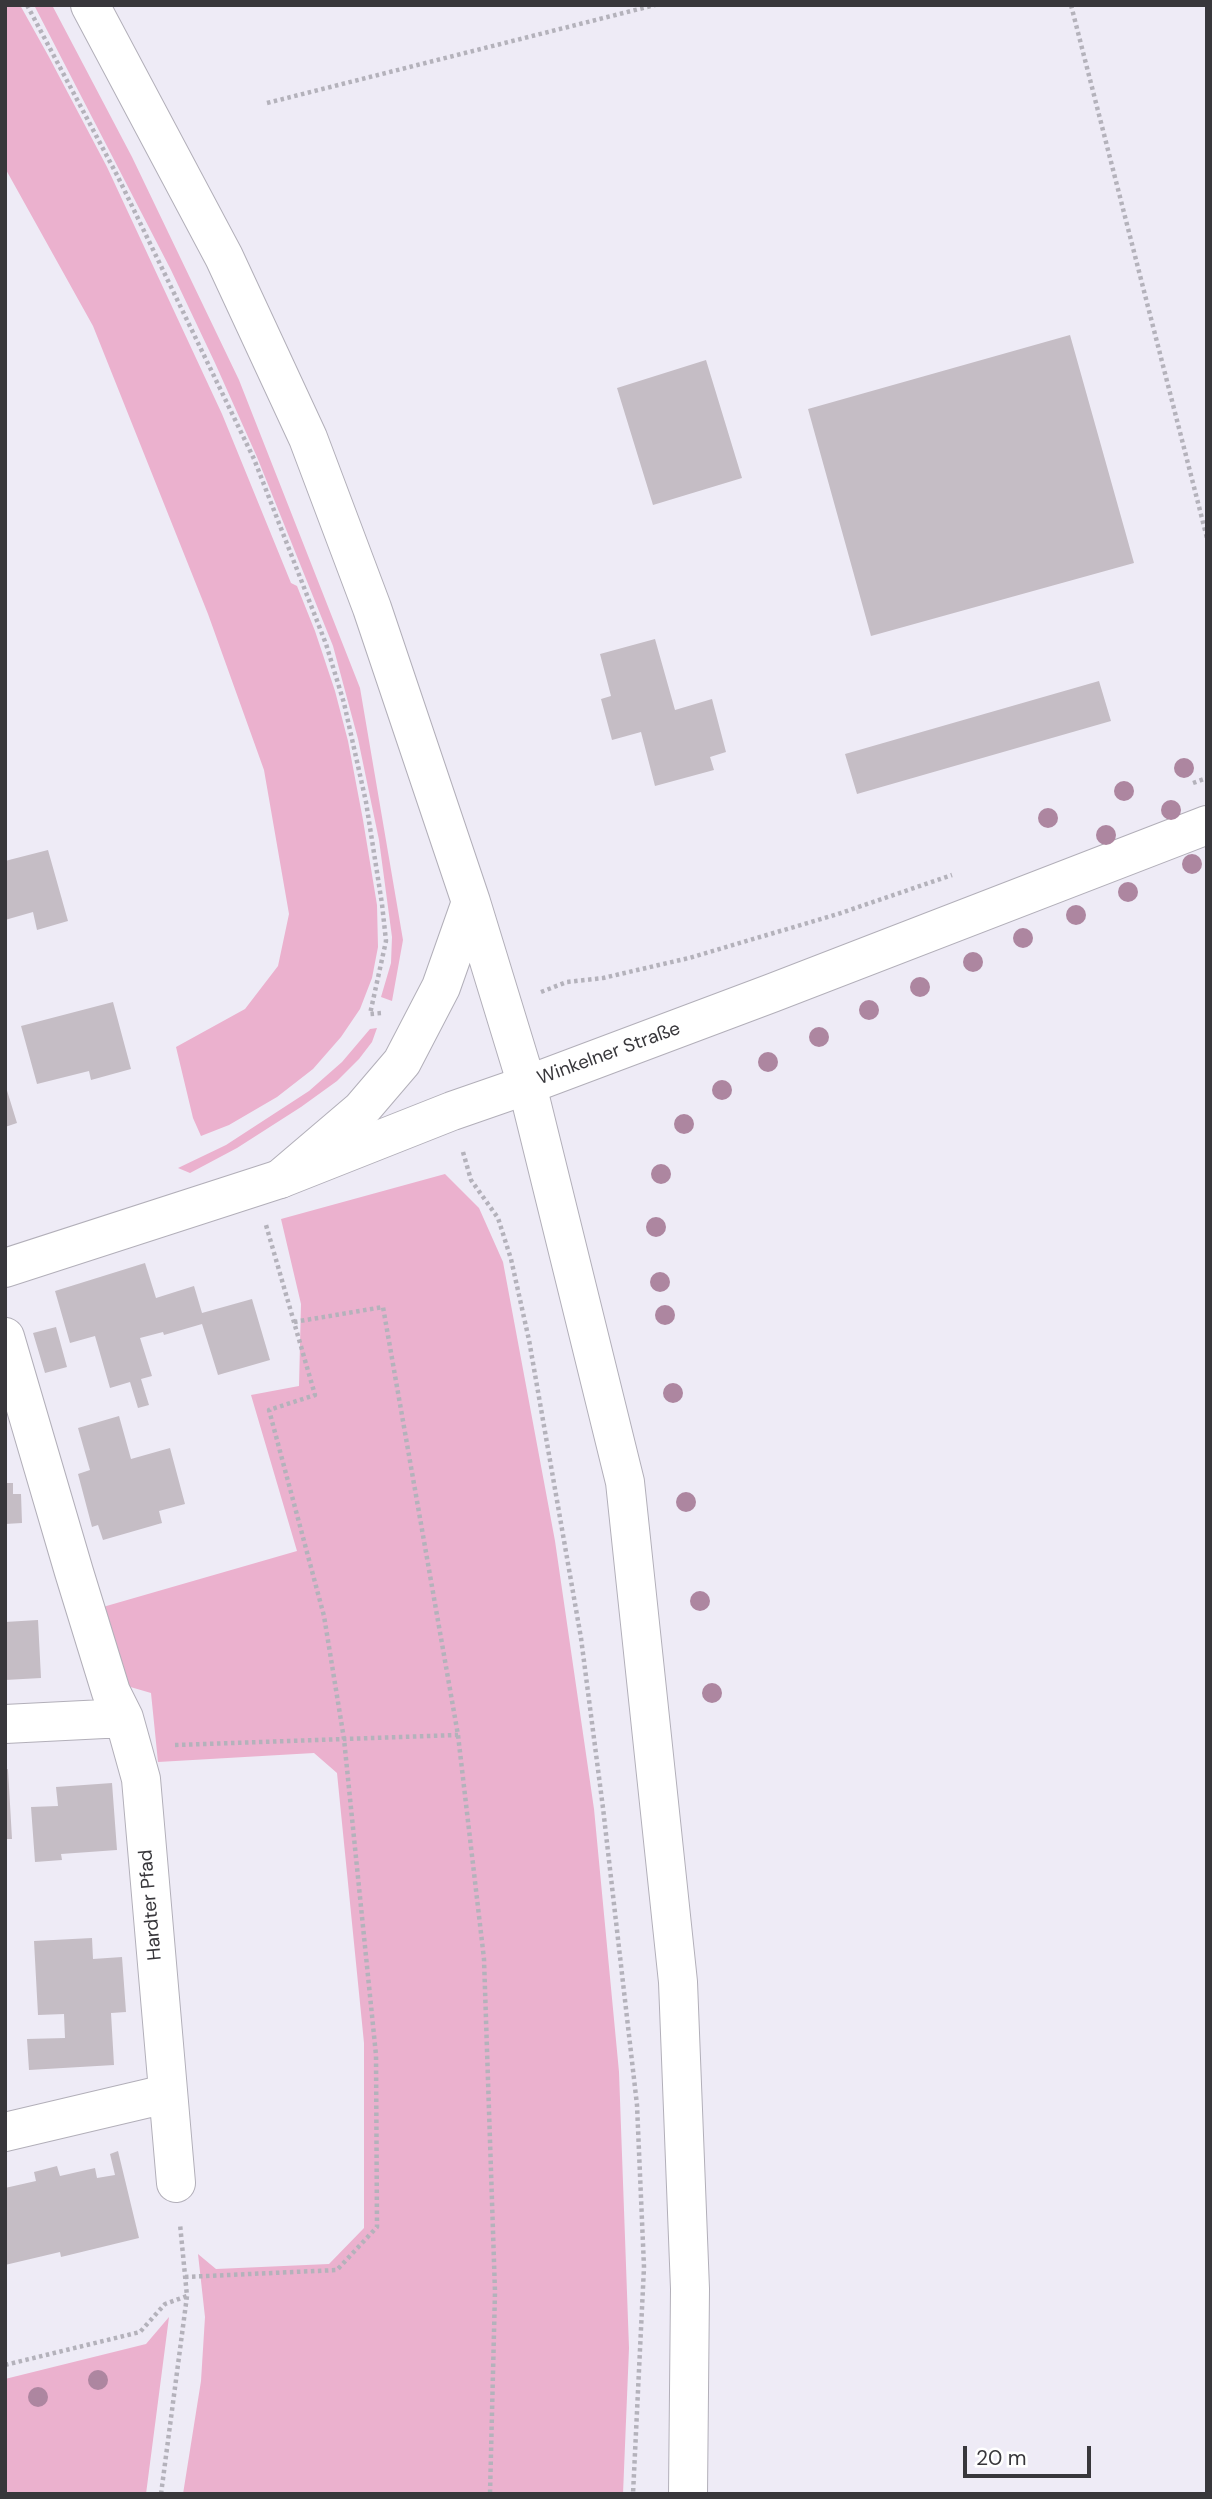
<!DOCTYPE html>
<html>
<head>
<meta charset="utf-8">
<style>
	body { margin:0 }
	#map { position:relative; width:1212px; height:2499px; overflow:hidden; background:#eeebf6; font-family:"DM Sans",sans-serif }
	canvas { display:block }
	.frame { position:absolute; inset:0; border:7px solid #38373b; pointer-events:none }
	.scale { position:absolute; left:963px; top:2446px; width:128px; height:32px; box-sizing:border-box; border:4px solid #38373b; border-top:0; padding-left:9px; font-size:21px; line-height:24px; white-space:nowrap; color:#38373b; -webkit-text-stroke:5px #fff; paint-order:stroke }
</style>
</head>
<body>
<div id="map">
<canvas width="1212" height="2499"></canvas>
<div class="frame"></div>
<div class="scale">20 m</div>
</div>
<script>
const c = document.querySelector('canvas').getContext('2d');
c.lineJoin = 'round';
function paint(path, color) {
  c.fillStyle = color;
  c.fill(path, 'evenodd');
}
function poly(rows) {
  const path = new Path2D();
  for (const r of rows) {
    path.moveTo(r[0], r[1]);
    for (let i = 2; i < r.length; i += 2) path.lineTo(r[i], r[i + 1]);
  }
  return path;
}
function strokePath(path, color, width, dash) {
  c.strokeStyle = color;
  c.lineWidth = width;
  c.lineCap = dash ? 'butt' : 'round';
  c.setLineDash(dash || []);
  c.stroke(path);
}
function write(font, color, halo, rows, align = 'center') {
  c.font = font + ' "DM Sans",sans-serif';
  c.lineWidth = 7;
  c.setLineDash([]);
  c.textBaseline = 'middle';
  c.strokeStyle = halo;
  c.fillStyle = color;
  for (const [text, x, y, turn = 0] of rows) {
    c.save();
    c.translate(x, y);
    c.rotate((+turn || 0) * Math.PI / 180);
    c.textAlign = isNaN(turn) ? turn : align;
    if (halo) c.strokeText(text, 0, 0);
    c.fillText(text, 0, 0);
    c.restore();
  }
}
paint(poly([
	[5,5,20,5,49,57,107,167,222,414,291,583,297,586,315,631,335,691,348,741,363,820,377,905,378,947,372,978,360,1009,341,1037,313,1069,277,1097,229,1125,201,1136,193,1118,176,1047,245,1009,278,966,289,914,264,770,208,614,93,326,5,168],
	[34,5,52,5,132,157,239,380,360,688,403,940,392,1001,381,997,391,963,392,937,379,840,358,739,333,646,257,457,215,363,171,270],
	[377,1028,372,1042,359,1059,337,1081,301,1107,237,1148,190,1173,178,1168,226,1145,309,1091,342,1062,370,1029],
	[445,1174,479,1208,503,1262,555,1541,594,1809,619,2072,629,2348,623,2494,183,2494,201,2381,205,2317,198,2254,216,2269,329,2264,364,2228,364,2043,337,1773,314,1753,158,1762,151,1693,127,1686,96,1609,297,1551,251,1395,299,1386,301,1304,281,1219],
	[169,2317,146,2494,5,2494,5,2379,146,2344]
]), '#ebb1ce');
paint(poly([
	[1070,335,1134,563,871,636,808,409],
	[706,360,742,478,653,505,617,388],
	[655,639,675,710,712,699,726,752,710,757,714,770,655,786,641,732,612,740,601,699,611,696,600,654],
	[1099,681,1111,721,857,794,845,754],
	[48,850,68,921,37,930,33,912,5,920,5,861],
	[113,1002,131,1069,91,1080,89,1071,37,1084,21,1026],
	[5,1084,17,1123,5,1127],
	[145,1263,156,1298,194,1286,202,1313,252,1299,270,1360,218,1375,202,1324,164,1335,163,1332,140,1338,152,1376,141,1379,149,1405,138,1408,130,1382,110,1388,95,1336,70,1343,55,1291],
	[56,1327,67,1367,45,1373,33,1333],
	[119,1416,131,1459,170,1448,185,1504,159,1511,162,1523,103,1540,98,1525,92,1527,78,1474,90,1470,78,1428],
	[5,1483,13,1483,13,1494,21,1494,22,1523,5,1524],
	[38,1620,41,1678,5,1680,5,1622],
	[8,1769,12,1839,5,1839,5,1770],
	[112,1783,117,1850,61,1854,62,1860,35,1862,31,1807,58,1806,56,1787],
	[92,1938,93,1959,122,1957,126,2012,111,2013,114,2065,29,2070,27,2039,65,2038,64,2014,38,2015,34,1941],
	[118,2151,139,2238,61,2257,60,2252,5,2265,5,2188,36,2181,34,2172,57,2166,60,2176,95,2168,97,2178,115,2175,110,2154]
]), '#c5bdc5');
const minor = poly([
	[5,1268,280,1179,452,1111,527,1085],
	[5,1337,74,1572,111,1692,124,1718,141,1779,176,2183],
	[5,1724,124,1718],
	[5,2132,166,2094]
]);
const tertiary = poly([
	[527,1085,772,993,1207,825]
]);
const secondary = poly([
	[90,5,224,257,308,438,372,608,471,902,527,1085,625,1482,678,1982,690,2289,688,2494],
	[280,1179,361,1110,402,1062,441,987,471,902]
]);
strokePath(minor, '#b2afb9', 40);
strokePath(tertiary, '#b2afb9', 40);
strokePath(secondary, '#b2afb9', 40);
strokePath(poly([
	[27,5,118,177,254,459,326,644,344,703,366,802,382,904,386,941,370,1014,382,1013],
	[1071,5,1207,538],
	[267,103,655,5],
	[1193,783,1207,778],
	[541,992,567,982,603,978,689,958,838,914,952,875],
	[463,1152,471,1180,498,1218,511,1259,529,1340,581,1638,603,1808,637,2105,644,2267,633,2494],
	[294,1322,383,1307,458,1735,484,1959,495,2292,490,2494],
	[175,1745,458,1735],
	[185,2277,337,2270,377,2227,376,2055,344,1739,324,1616,269,1410,315,1395,266,1225],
	[5,2365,140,2332,165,2304,187,2296],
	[161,2494,187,2296,180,2224]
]), '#b4b2bb', 4.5, [3.5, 3.5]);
strokePath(minor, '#fff', 38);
strokePath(tertiary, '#fff', 38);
strokePath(secondary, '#fff', 38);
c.fillStyle = '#ad86a0';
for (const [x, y] of [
	[1184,768],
	[1124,791],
	[1171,810],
	[1048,818],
	[1106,835],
	[1192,864],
	[1128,892],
	[1076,915],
	[1023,938],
	[973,962],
	[920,987],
	[869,1010],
	[819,1037],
	[768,1062],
	[722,1090],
	[684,1124],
	[661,1174],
	[656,1227],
	[660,1282],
	[665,1315],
	[673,1393],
	[686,1502],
	[700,1601],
	[712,1693],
	[98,2380],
	[38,2397]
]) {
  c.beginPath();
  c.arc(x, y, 10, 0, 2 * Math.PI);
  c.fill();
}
write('19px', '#38373b', '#fff', [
	["Winkelner Straße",609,1054,-20],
	["Hardter Pfad",151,1905,-95]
]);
</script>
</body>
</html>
